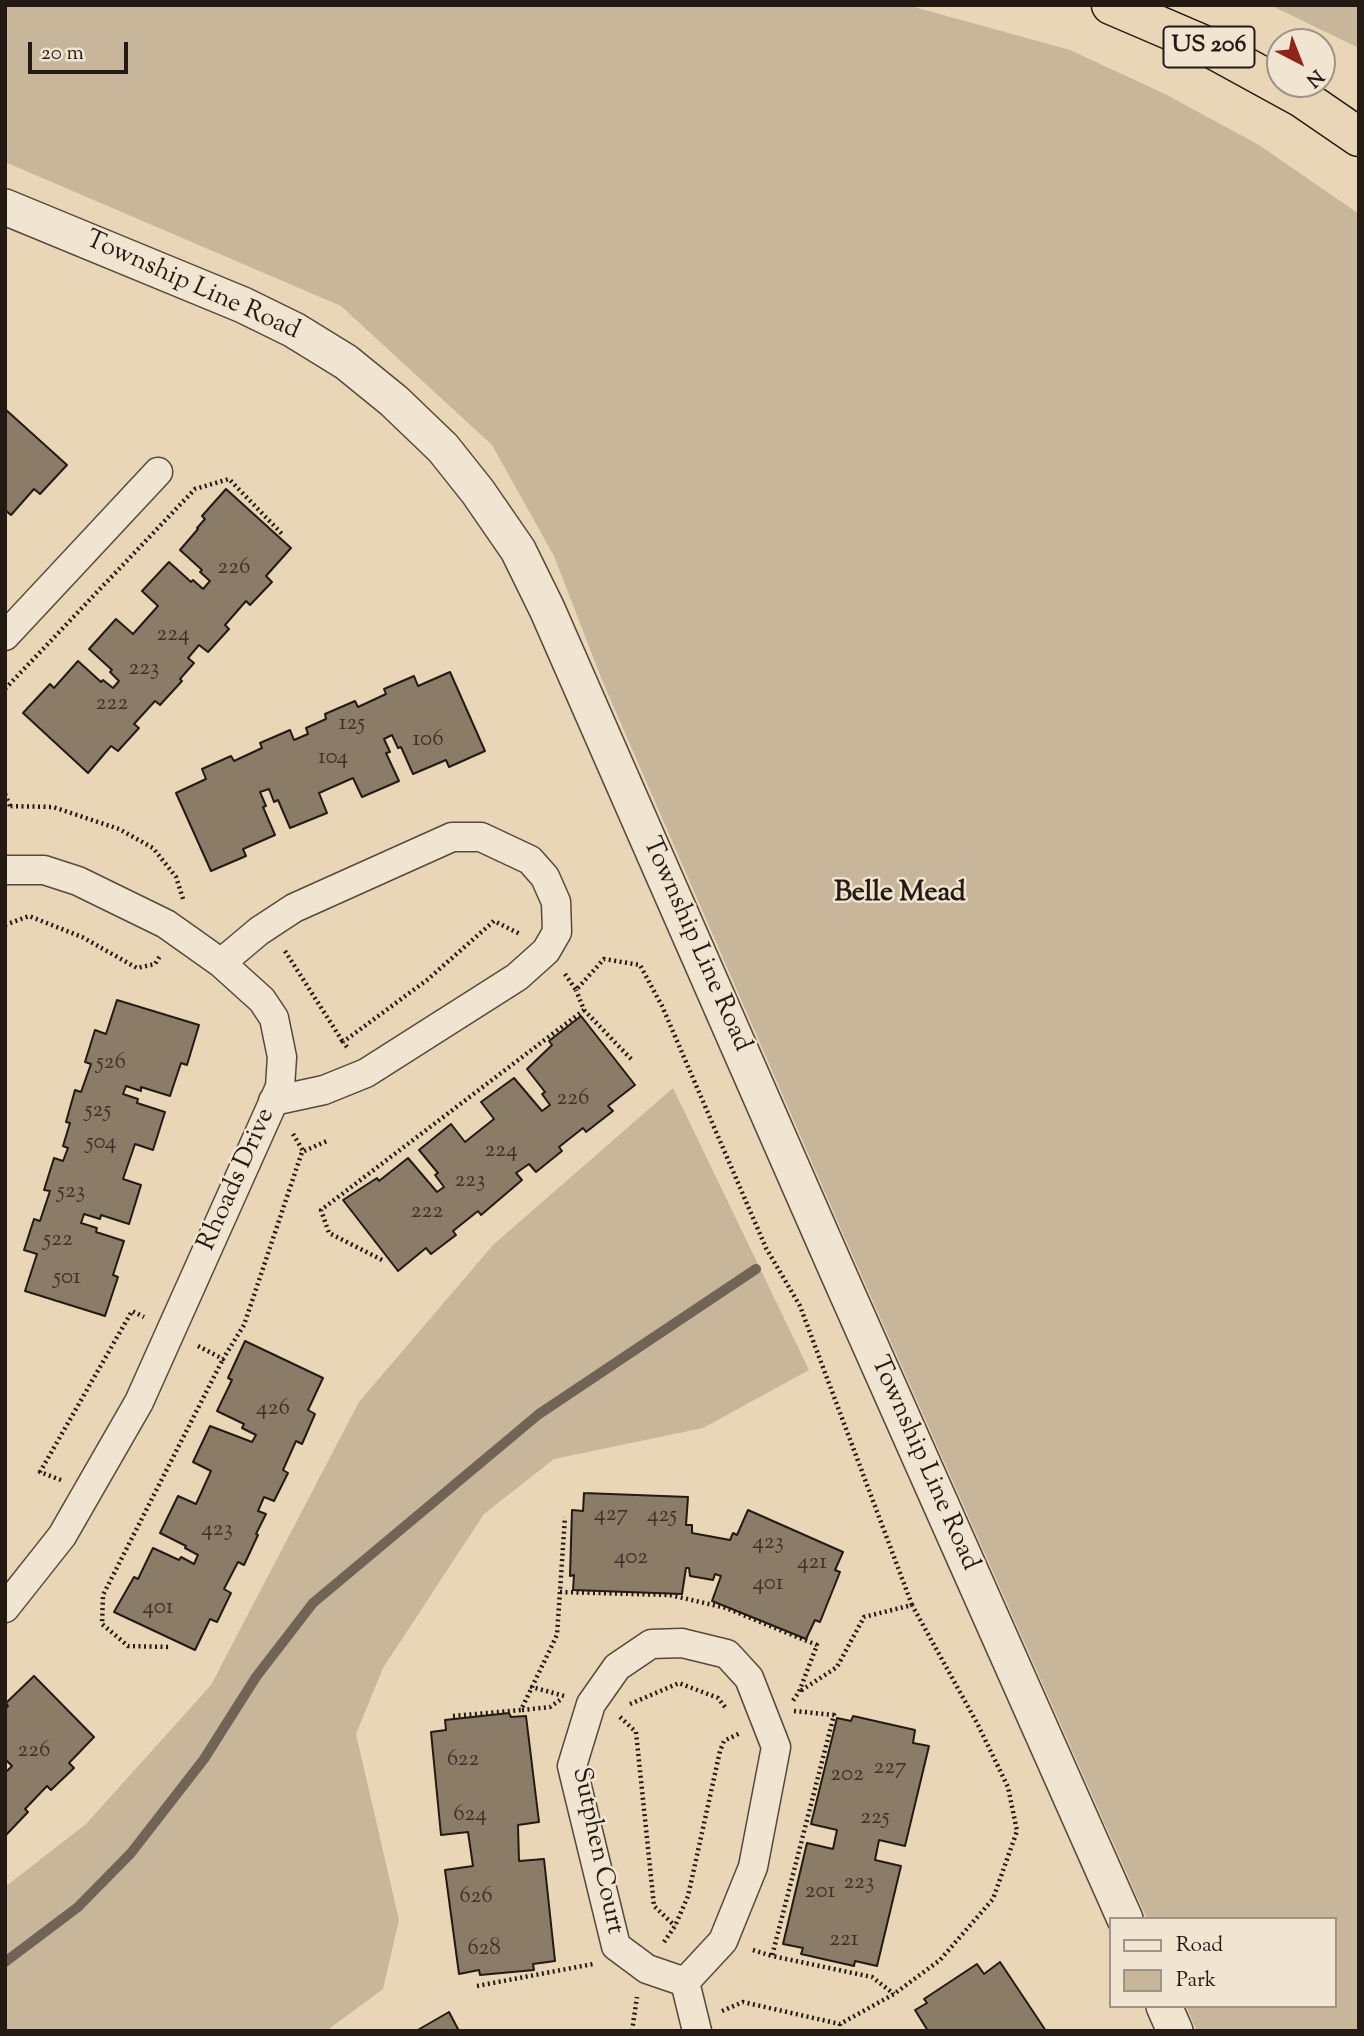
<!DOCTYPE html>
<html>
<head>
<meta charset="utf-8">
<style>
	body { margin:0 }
	#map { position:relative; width:1364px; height:2036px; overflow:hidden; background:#e9d6b7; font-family:"Sorts Mill Goudy",serif }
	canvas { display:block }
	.frame { position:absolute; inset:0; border:7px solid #251a13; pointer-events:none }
	.legend { position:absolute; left:1109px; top:1917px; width:228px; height:91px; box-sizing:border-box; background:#f1e4d0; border:2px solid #9f9384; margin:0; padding:9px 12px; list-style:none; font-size:21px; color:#251a13 }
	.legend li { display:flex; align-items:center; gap:14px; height:35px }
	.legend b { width:35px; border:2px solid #9f9384 }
	.north { position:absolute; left:1266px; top:28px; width:70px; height:70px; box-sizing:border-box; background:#f1e4d0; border:2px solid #9f9384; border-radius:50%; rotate:138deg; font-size:19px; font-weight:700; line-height:28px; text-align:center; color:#251a13 }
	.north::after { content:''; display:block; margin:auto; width:24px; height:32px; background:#8f2418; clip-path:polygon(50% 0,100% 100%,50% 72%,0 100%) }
	.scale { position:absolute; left:28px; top:42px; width:100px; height:32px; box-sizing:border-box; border:4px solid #251a13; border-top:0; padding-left:9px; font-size:21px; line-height:24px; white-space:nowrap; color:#251a13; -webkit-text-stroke:5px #f1e4d0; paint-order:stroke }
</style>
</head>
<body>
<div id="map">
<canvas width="1364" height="2036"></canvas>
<div class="frame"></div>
<ul class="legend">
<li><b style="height:9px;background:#f1e4d0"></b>Road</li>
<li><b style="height:19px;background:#c8b69b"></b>Park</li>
</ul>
<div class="north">N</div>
<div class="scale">20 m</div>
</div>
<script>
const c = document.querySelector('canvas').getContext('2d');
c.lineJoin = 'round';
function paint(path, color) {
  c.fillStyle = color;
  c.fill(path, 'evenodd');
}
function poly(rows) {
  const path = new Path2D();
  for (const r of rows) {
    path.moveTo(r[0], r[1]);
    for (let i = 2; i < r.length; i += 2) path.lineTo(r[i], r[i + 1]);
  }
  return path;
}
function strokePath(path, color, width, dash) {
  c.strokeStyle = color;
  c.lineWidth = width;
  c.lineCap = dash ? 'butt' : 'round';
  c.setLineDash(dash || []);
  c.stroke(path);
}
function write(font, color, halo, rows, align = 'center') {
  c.font = font + ' "Sorts Mill Goudy",serif';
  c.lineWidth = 5;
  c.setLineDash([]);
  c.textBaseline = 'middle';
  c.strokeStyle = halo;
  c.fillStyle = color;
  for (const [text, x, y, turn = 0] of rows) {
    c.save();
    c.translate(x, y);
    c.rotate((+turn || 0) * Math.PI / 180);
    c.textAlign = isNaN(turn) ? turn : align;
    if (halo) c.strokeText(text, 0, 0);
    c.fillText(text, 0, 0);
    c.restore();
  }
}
paint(poly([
	[5,5,907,5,1070,50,1165,94,1259,145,1359,214,1359,2031,1197,2031,1186,2006,1334,2006,1334,1919,1147,1919,844,1236,602,680,554,556,492,445,341,306,5,162],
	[1270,5,1359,5,1359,48],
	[673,1088,809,1370,703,1428,554,1459,484,1514,383,1668,356,1734,399,1920,383,1989,326,2031,5,2031,5,1887,86,1824,211,1685,359,1402,493,1245]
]), '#c8b69b');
strokePath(poly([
	[5,1962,78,1907,131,1853,204,1759,256,1677,313,1603,539,1414,756,1269]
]), '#726454', 10);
const building = poly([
	[5,409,67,465,40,494,34,489,11,515,5,510,5,409],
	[226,489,291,548,266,576,272,582,250,605,246,601,225,625,229,629,208,652,199,645,188,658,194,663,180,679,182,681,160,705,155,701,134,724,139,728,118,751,111,746,88,773,23,713,50,684,54,688,78,661,101,682,103,680,113,688,119,681,110,672,112,670,89,649,116,619,133,634,158,606,142,591,169,562,191,582,193,580,203,589,210,581,200,572,202,570,180,550,198,529,197,528,205,519,202,516,226,489],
	[450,672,485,751,449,767,446,760,413,774,401,747,398,748,392,735,384,739,390,752,386,753,399,781,362,797,353,778,319,793,327,813,290,828,278,800,274,802,269,789,260,792,266,806,263,807,275,835,243,849,246,856,211,871,176,793,206,779,202,769,231,756,234,761,262,748,260,743,290,730,294,740,308,734,306,728,326,719,325,714,355,701,358,707,386,694,384,689,414,676,418,686,450,672],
	[117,1000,199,1025,187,1065,181,1063,170,1096,141,1087,141,1091,126,1086,123,1094,138,1099,137,1103,165,1112,153,1150,135,1144,123,1179,141,1185,129,1224,101,1215,100,1219,84,1214,81,1223,97,1228,96,1232,124,1241,113,1275,118,1277,105,1316,25,1291,37,1254,24,1250,34,1219,40,1221,50,1191,44,1190,54,1158,63,1161,68,1148,63,1146,70,1123,66,1122,75,1090,81,1092,91,1064,85,1062,95,1030,106,1034,117,1000],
	[581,1016,635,1085,608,1106,613,1111,586,1132,583,1128,559,1147,562,1151,536,1172,529,1164,516,1173,522,1180,481,1215,478,1211,453,1231,456,1235,431,1254,426,1248,398,1271,343,1200,377,1178,379,1181,408,1158,437,1192,444,1187,435,1175,438,1173,419,1150,451,1124,465,1142,494,1119,481,1102,514,1078,542,1111,550,1105,542,1094,545,1092,527,1069,552,1045,549,1041,581,1016],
	[245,1341,323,1378,308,1410,315,1414,302,1444,296,1441,283,1470,288,1473,274,1501,264,1497,258,1511,266,1514,256,1534,258,1535,244,1565,238,1562,224,1589,231,1593,217,1622,210,1619,195,1650,114,1612,134,1577,138,1579,153,1548,179,1560,181,1557,194,1564,198,1555,185,1548,186,1546,160,1533,178,1496,196,1504,211,1471,193,1462,210,1426,252,1442,256,1435,242,1428,244,1424,217,1411,232,1380,228,1378,245,1341],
	[584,1493,688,1497,686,1525,692,1525,692,1533,730,1540,733,1533,737,1535,748,1510,843,1552,835,1570,840,1572,820,1622,815,1620,806,1639,712,1601,721,1576,715,1574,713,1580,690,1576,689,1568,686,1568,682,1594,573,1590,574,1575,570,1576,572,1510,583,1511,584,1493],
	[34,1676,94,1737,69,1763,74,1768,51,1790,47,1786,25,1809,28,1812,6,1835,5,1773,12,1766,5,1759,5,1709,8,1706,6,1703,34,1676],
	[509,1713,511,1717,526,1716,539,1822,518,1825,519,1861,544,1859,555,1961,533,1964,534,1970,480,1975,479,1970,459,1974,445,1870,473,1866,468,1832,441,1835,431,1732,446,1730,445,1720,509,1713],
	[853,1716,915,1730,913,1743,929,1746,905,1846,879,1840,875,1860,901,1866,877,1966,855,1961,854,1966,801,1954,803,1948,783,1944,807,1843,833,1849,837,1830,811,1824,837,1718,851,1721,853,1716],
	[1000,1962,1046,2031,928,2031,915,2010,927,2003,924,1999,977,1964,984,1974,1000,1962],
	[449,2012,459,2031,416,2031,449,2012]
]);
paint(building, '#8b7c68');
strokePath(building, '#251a13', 2);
const minor = poly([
	[5,636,158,472],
	[5,870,44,870,78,881,166,924,221,963,262,1000,274,1018,282,1057,280,1087,139,1402,62,1536,5,1608],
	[221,963,259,931,294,908,452,837,481,837,530,860,545,877,556,902,557,932,546,951,517,977,366,1073,324,1090,273,1101],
	[682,1643,727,1654,749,1678,776,1747,753,1867,723,1941,685,1982,647,1969,616,1946,572,1766,591,1704,617,1667,651,1644,682,1643],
	[685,1982,697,2031]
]);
const tertiary = poly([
	[5,207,243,305,294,330,346,362,394,401,443,448,478,492,518,550,547,609,835,1266,1125,1919],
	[1164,2006,1175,2031]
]);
const trunk = poly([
	[1111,5,1209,47,1302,98,1359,137]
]);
strokePath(minor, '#56493c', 31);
strokePath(tertiary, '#56493c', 38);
strokePath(trunk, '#251a13', 41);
strokePath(poly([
	[5,689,195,489,229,479,284,536],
	[5,794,10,806],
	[5,806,53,807,119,829,153,848,176,877,183,899],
	[5,925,29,916,82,937,137,968,155,964,160,956],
	[285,951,343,1042],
	[565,974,576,990,604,959,640,965,662,1006,766,1248,800,1306,912,1605],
	[584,1010,633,1061],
	[347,1047,343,1042,427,980,494,921,520,934],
	[293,1134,303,1151],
	[382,1260,329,1233,321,1210,584,1010,576,990],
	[198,1346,223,1359,244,1325,302,1152,329,1140],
	[61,1480,40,1472,132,1311,144,1317],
	[560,1592,670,1595,726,1608,817,1645,799,1692,792,1702],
	[168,1647,128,1646,102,1624,103,1595,223,1359],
	[564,1696,532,1687,557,1635,565,1517],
	[630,1704,679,1683,718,1698,725,1707],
	[522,1710,550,1707,560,1700],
	[794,1711,834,1715,772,1956,872,1977,894,1994],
	[453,1716,521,1710,532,1687],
	[620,1717,636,1732,654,1906,675,1926],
	[664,1942,675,1926,688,1896,720,1751,724,1741,740,1733],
	[753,1950,772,1956],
	[477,1986,593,1964],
	[722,2011,743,2002,840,2024,894,1994,940,1960,993,1899,1017,1831,1008,1787,977,1723,912,1605,864,1617,837,1667,799,1692],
	[632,2031,637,1997],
	[840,2031,840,2024]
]), '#251a13', 4.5, [2, 3.5]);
strokePath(minor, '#f1e4d0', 28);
strokePath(tertiary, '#f1e4d0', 35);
strokePath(trunk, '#e9d6b7', 38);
write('23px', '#3e3228', null, [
	["226",234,569],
	["224",173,636],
	["223",144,670],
	["222",112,705],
	["125",352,725],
	["106",428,741],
	["104",333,759],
	["526",111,1064],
	["226",573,1100],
	["525",98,1112],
	["504",101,1144],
	["224",501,1152],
	["223",470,1182],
	["523",71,1193],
	["222",427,1213],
	["522",58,1241],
	["501",67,1279],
	["426",273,1410],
	["427",611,1516],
	["425",662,1517],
	["423",217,1531],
	["423",768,1544],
	["402",631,1559],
	["421",812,1564],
	["401",768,1585],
	["401",158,1609],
	["226",34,1752],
	["622",463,1761],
	["227",890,1769],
	["202",847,1776],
	["624",470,1816],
	["225",875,1819],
	["223",859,1884],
	["201",820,1893],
	["626",476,1898],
	["221",844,1941],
	["628",484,1950]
]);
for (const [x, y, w] of [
	[1209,47,91]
]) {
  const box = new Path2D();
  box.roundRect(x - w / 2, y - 20.5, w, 41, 5);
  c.fillStyle = '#f1e4d0';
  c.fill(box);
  strokePath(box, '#251a13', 2);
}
write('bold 24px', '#251a13', null, [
	["US 206",1209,47]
]);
write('26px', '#251a13', '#f1e4d0', [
	["Township Line Road",192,287,24],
	["Township Line Road",695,945,66],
	["Rhoads Drive",238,1180,-66],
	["Township Line Road",923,1464,66],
	["Sutphen Court",596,1851,78]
]);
write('bold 28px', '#251a13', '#f1e4d0', [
	["Belle Mead",900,895]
]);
</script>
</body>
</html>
